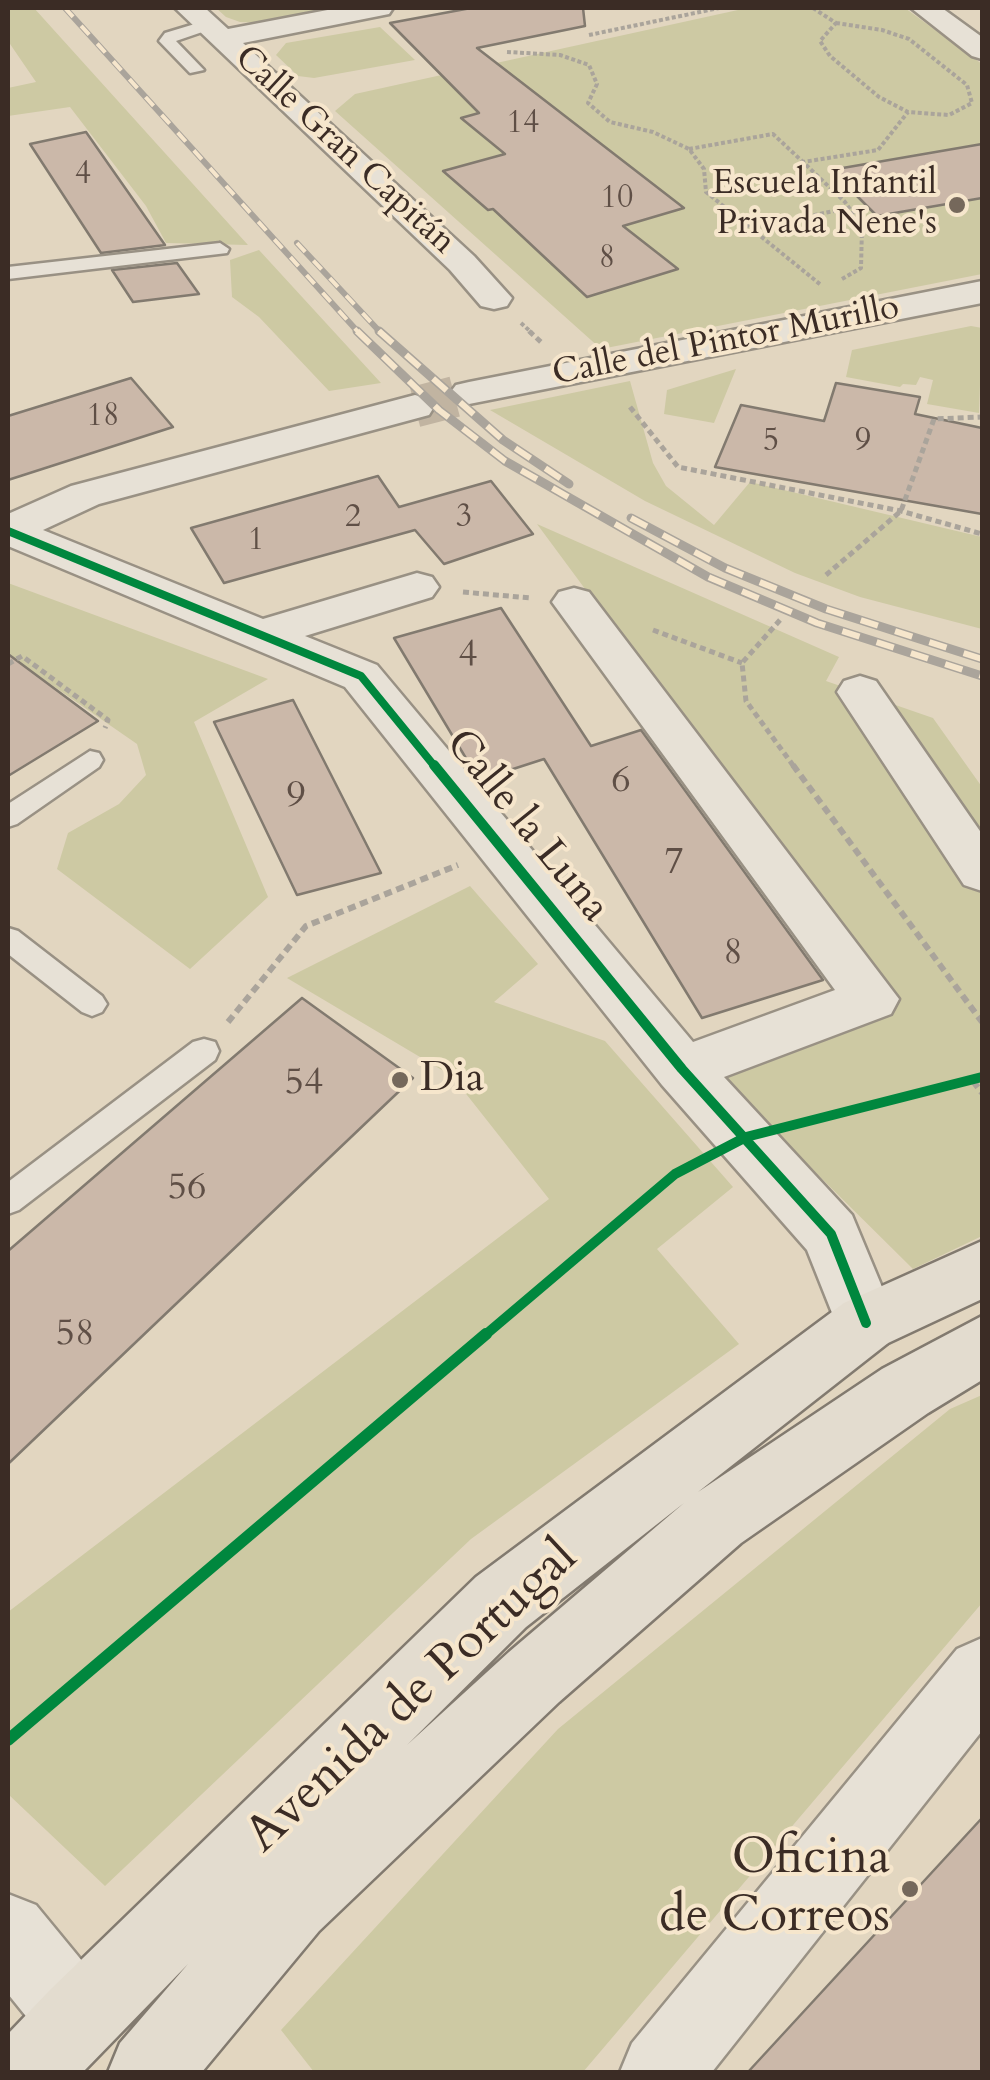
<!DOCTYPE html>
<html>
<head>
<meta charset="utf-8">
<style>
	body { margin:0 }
	#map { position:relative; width:990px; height:2080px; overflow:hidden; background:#e2d6c0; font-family:Cardo,serif }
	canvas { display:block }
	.frame { position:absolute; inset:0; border:10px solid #3b2c25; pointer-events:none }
</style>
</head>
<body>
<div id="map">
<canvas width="990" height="2080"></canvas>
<div class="frame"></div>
</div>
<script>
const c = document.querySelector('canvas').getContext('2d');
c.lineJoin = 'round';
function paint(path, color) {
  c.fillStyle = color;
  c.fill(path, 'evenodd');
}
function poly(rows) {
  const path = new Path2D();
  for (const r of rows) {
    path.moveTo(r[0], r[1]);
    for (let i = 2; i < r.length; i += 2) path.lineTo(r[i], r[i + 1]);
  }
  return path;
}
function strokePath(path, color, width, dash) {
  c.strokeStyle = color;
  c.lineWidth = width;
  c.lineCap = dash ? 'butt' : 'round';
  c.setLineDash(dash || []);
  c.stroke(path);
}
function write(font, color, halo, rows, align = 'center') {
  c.font = font + ' Cardo,serif';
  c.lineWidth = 8;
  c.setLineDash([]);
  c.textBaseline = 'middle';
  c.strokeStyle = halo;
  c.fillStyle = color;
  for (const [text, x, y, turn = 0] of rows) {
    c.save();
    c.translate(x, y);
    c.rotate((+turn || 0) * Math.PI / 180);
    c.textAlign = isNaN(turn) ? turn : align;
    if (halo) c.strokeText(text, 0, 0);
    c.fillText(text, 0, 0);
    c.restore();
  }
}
paint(poly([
	[8,8,34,8,248,245,166,243,146,206,70,107,8,116,8,88,36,82,8,41],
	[216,8,347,8,268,23,240,22,226,17],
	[747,8,905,8,982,64,982,274,601,349,335,111,355,94],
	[380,27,415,60,314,78,298,76,276,55,286,43],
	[259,250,381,383,329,391,259,317,232,297,230,260],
	[971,326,982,328,979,413,927,404,933,380,920,377,916,385,903,384,900,387,846,377,852,350],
	[736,369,714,423,664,414,667,390],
	[630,381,653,463,666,486,714,525,750,482,982,537,982,629,860,597,795,573,645,501,490,410],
	[537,524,839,657,826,681,933,718,982,787,982,1236,913,1269,712,1070,887,997],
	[8,583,268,679,194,722,268,897,190,969,57,869,68,833,119,804,146,775,137,744,20,663,8,670],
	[470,886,538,964,494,1002,605,1041,733,1187,657,1249,739,1344,471,1539,105,1886,8,1794,8,1612,549,1199,452,1076,287,978],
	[982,1395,982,1603,583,2072,314,2072,281,2030,558,1729,950,1409]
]), '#cdc9a3');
const building = poly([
	[471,8,583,8,585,26,477,48,684,208,623,226,678,269,587,297,493,209,488,210,443,171,505,154,461,118,479,113,390,23,471,8],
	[86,132,165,245,101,253,30,144,86,132],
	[982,144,982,198,877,216,831,170,982,144],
	[177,263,199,294,133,302,112,270,177,263],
	[131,378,173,427,8,480,8,416,131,378],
	[836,383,920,397,915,414,982,428,982,514,715,467,741,405,824,421,836,383],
	[378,476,399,507,491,481,533,534,444,564,415,530,224,583,191,528,378,476],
	[501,608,591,746,641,730,823,980,702,1018,544,759,479,780,394,638,501,608],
	[8,654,98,721,8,776,8,654],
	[293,700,381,873,297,895,214,722,293,700],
	[302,998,413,1078,8,1464,8,1251,302,998],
	[982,1818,982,2072,748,2072,982,1818]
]);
paint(building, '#cbb8a9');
strokePath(building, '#827a6f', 2.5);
strokePath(poly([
	[415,407,469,393]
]), '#c1b4a1', 41, [41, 21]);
const service = poly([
	[208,20,216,25,214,28,176,41,204,70,190,73,159,41,165,33,208,20],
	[220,243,229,249,227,253,8,279,8,267,220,243],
	[90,751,99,753,103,760,99,767,17,824,8,827,8,804,90,751],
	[8,928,18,931,102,996,107,1004,102,1012,92,1016,82,1012,8,954,8,928],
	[204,1039,215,1042,219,1051,215,1060,19,1210,8,1214,8,1182,193,1042,204,1039]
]);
const minor = poly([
	[175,8,205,8,228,29,338,8,393,8,389,14,379,16,243,43,474,256,512,298,507,306,494,309,481,306,450,270,175,8],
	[911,8,942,8,982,37,982,59,972,56,911,8],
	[982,281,982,303,469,404,456,401,450,393,456,385,469,382,982,281],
	[415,395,429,399,434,407,429,415,99,504,43,530,263,619,417,573,432,577,439,587,432,597,305,636,377,665,693,1042,835,990,552,602,559,592,574,588,589,592,899,999,891,1014,724,1077,852,1215,897,1323,888,1343,866,1352,844,1343,807,1250,662,1085,345,687,8,546,8,514,71,486,415,395],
	[860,676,876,681,982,834,982,891,964,885,837,692,844,681,860,676],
	[982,1638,982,1731,712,2072,620,2072,632,2043,957,1649,982,1638],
	[8,1894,36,1905,106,1990,118,2018,106,2046,78,2058,50,2046,8,1994,8,1894]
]);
const primary = poly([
	[982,1241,982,1299,888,1343,698,1492,882,1369,982,1316,982,1380,928,1413,741,1543,559,1702,319,1931,202,2072,108,2072,120,2043,188,1964,83,2072,8,2072,8,2034,50,1990,476,1577,844,1303,982,1241],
	[684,1503,509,1652,407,1745,526,1627,684,1503]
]);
strokePath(service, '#999184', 5);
strokePath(minor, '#999184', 5);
strokePath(primary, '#827a6f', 5);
strokePath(poly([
	[813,8,836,23],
	[836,23,882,30,909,39,967,85,972,103,949,115,908,112,879,97,830,56,820,41,836,23],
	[589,35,719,8],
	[507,52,560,55,589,65,597,84,588,103,610,122,653,132,689,149,704,169,706,192,821,285],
	[689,149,773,134,803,162],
	[750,228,849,208],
	[842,279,861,268,862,227,845,202,803,162,878,150,908,112],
	[521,323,532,333]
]), '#aaa49b', 4, [4, 2.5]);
strokePath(poly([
	[529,331,541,342],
	[630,407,678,467,901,511,982,534],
	[826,575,901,511,934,419,982,417],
	[463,592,531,598],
	[780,620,742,663,746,701,795,768],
	[653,630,742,663],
	[8,664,22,656,108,720,105,728]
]), '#aaa49b', 5, [6, 4]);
strokePath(poly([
	[793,765,982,1022],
	[228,1022,306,926,458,865],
	[973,1081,982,1093]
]), '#aaa49b', 6, [8, 5]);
paint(service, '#e7e1d6');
paint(minor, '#e7e1d6');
paint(primary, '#e3dccf');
const railFar1 = poly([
	[65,8,359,333],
	[297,243,381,333]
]);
const rail = poly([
	[357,331,439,410,505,461,708,577,817,623,982,676],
	[379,331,503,440,569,484],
	[631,518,725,568,826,609,982,659]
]);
strokePath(railFar1, '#aaa49b', 6);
strokePath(rail, '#aaa49b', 9);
strokePath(railFar1, '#f6e6cc', 4, [12]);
strokePath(rail, '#f6e6cc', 6, [18]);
strokePath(poly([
	[8,531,361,676,436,768]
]), '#00873e', 8);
strokePath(poly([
	[434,765,682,1069,831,1234,866,1323],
	[484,1336,675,1174,746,1137,982,1077]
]), '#00873e', 10);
strokePath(poly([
	[8,1740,486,1334]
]), '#00873e', 12);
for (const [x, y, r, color] of [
	[957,205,10,"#75685b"],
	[400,1080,10,"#75685b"],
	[910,1889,10,"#75685b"]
]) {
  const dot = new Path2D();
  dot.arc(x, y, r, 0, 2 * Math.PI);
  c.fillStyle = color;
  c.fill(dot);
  strokePath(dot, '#f6e6cc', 4);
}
write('32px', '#5f4f46', null, [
	["14",523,125],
	["4",83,176],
	["10",617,200],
	["8",607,260],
	["18",103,418],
	["5",771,443],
	["9",863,443],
	["2",353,519],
	["3",464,519],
	["1",256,542]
]);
write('35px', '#3b2c25', '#f6e6cc', [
	["Calle Gran Capitán",344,151,43],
	["Calle del Pintor Murillo",726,342,-11]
]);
write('35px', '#3b2c25', '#f6e6cc', [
	["Escuela Infantil",937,185],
	["Privada Nene's",937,225]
], 'right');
write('38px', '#5f4f46', null, [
	["4",468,656],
	["6",621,782],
	["9",296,797],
	["7",674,864],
	["8",733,954],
	["54",304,1084],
	["56",187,1189],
	["58",75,1335]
]);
write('42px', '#3b2c25', '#f6e6cc', [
	["Calle la Luna",526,827,51]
]);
write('42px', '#3b2c25', '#f6e6cc', [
	["Dia",420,1080]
], 'left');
write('50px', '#3b2c25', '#f6e6cc', [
	["Avenida de Portugal",413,1698,-43]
]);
write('50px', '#3b2c25', '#f6e6cc', [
	["Oficina",890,1860],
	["de Correos",890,1918]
], 'right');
</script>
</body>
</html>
